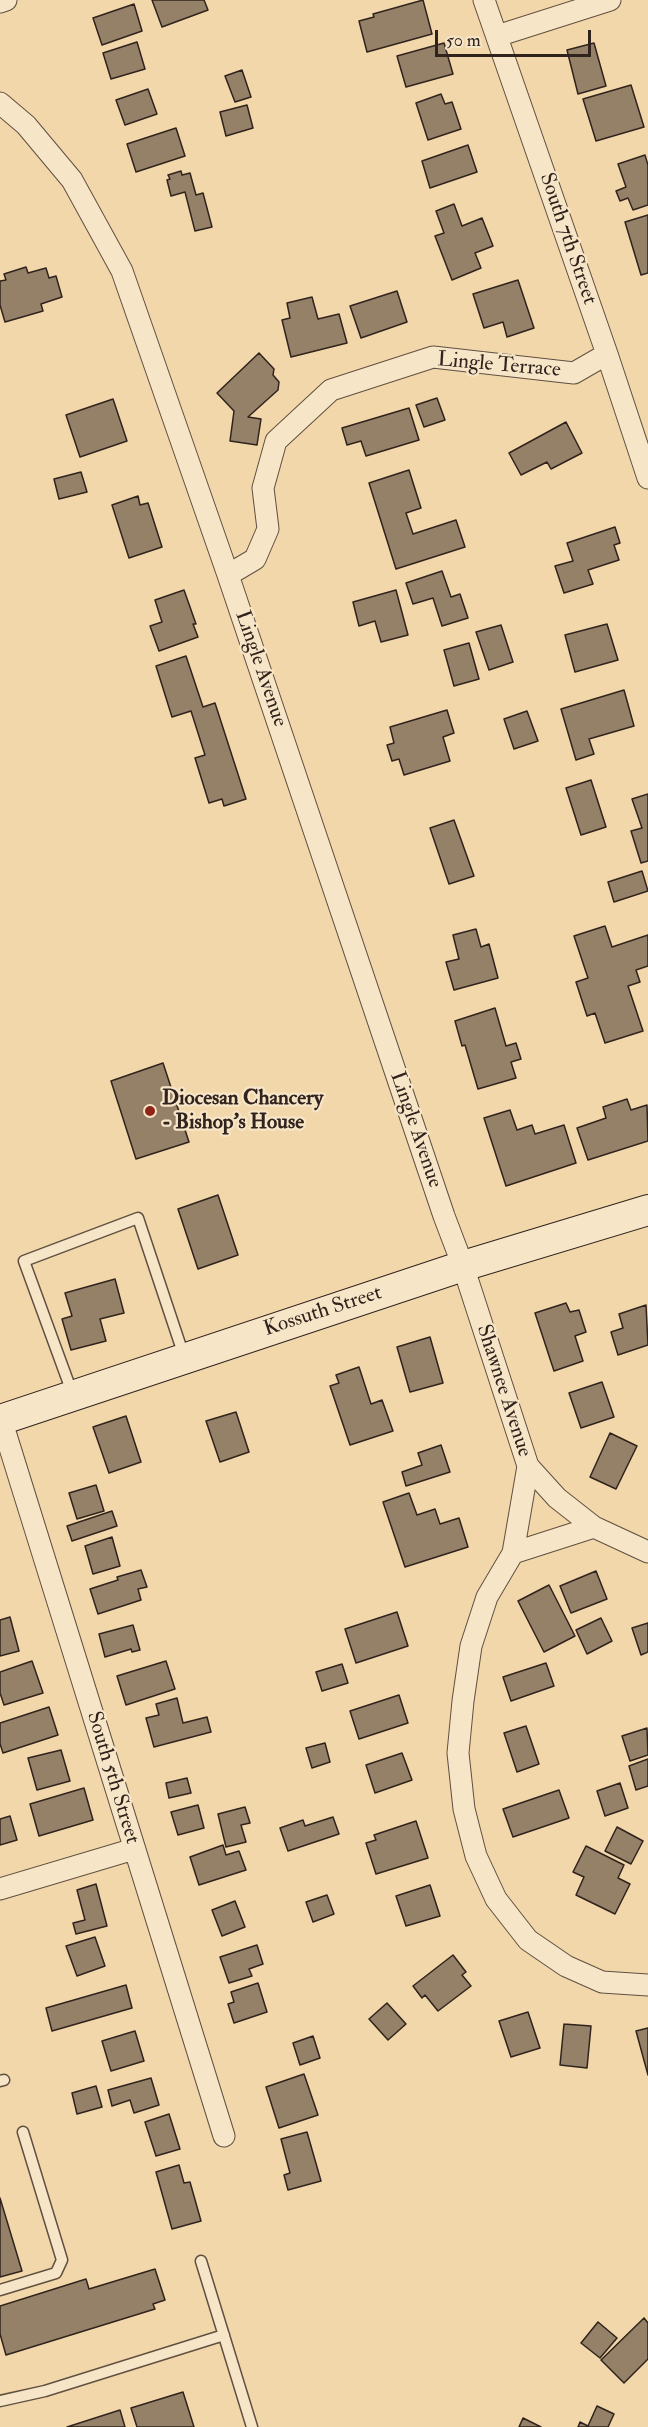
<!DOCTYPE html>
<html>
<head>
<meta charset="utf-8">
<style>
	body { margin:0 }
	#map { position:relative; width:648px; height:2427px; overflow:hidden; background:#f2d7ab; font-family:"IM FELL Double Pica",serif }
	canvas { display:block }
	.scale { position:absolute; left:435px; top:30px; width:156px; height:27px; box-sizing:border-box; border:3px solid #30231d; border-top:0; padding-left:8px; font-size:18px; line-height:21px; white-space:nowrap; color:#30231d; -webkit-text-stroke:4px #f7e5c8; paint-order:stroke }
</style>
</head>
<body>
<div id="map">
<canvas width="648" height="2427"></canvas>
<div class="scale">50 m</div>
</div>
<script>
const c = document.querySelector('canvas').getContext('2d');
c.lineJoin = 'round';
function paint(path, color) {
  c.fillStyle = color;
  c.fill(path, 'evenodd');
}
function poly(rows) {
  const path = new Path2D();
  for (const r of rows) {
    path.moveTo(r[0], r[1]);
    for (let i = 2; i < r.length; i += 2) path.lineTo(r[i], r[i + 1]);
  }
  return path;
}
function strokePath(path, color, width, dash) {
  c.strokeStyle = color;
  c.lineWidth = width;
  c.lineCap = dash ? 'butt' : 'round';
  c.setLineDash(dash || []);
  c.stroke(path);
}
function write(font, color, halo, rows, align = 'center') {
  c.font = font + ' "IM FELL Double Pica",serif';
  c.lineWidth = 4.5;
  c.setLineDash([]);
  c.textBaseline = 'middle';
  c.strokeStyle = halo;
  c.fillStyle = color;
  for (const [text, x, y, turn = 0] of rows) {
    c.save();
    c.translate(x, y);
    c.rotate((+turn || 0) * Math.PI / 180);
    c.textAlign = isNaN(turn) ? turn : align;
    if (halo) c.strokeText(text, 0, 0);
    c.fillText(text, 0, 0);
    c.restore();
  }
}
const building = poly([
	[152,0,204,0,208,10,162,27,152,0],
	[423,0,432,34,367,52,359,21,374,17,373,14,423,0],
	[134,4,142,31,102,45,93,18,134,4],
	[137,42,145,69,111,79,103,53,137,42],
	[444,43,453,74,406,87,397,56,444,43],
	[594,43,606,86,578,94,567,50,594,43],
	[242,70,251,97,235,102,225,76,242,70],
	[631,85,644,127,596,141,583,99,631,85],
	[148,89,157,114,125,125,116,100,148,89],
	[441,94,445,104,452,102,461,129,428,140,416,103,441,94],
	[247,105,253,128,226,136,220,112,247,105],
	[176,128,185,156,136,172,127,144,176,128],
	[468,145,477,172,430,188,422,161,468,145],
	[645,155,648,165,648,205,633,210,628,198,620,201,616,191,626,187,618,164,645,155],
	[181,171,182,175,190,173,196,195,203,193,212,227,195,231,185,192,171,196,167,180,170,179,168,175,181,171],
	[454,204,462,226,482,218,493,246,475,253,481,268,452,280,435,236,444,233,436,211,454,204],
	[648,215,648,273,641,275,625,222,648,215],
	[26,267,28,273,46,268,49,278,56,276,62,297,41,304,43,311,5,322,0,305,0,281,6,280,4,274,26,267],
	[518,280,534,328,507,337,503,322,484,328,473,294,518,280],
	[397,291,407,322,361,338,350,306,397,291],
	[312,297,318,319,339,314,347,343,291,357,282,320,290,318,287,303,312,297],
	[259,353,274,369,273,375,279,382,278,390,248,417,261,419,257,445,230,441,234,411,217,393,259,353],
	[437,398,445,420,424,427,416,405,437,398],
	[113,399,127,441,80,457,66,415,113,399],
	[409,408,419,440,366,456,361,441,347,445,342,428,409,408],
	[566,422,582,453,551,469,547,462,521,475,509,453,566,422],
	[409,470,421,508,406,513,413,534,456,520,465,547,396,569,369,483,409,470],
	[81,472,87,492,59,499,54,479,81,472],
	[138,496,140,505,148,503,162,547,129,558,112,505,138,496],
	[615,527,620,543,614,545,619,560,588,570,593,584,564,593,555,566,573,561,567,543,615,527],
	[442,571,451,597,460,594,468,618,442,626,433,598,413,604,406,583,442,571],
	[184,590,196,624,193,624,198,637,159,651,150,626,162,622,155,600,184,590],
	[396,590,408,635,381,642,375,621,359,626,353,602,396,590],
	[607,624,618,660,575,672,565,635,607,624],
	[501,625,513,662,489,670,476,632,501,625],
	[469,643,479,679,454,686,444,650,469,643],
	[186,656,203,707,215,703,246,799,224,806,222,799,209,803,195,758,205,755,191,711,172,717,156,666,186,656],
	[624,690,634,726,589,739,594,754,576,760,561,709,624,690],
	[447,710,454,733,443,737,450,761,404,775,399,759,392,761,387,745,394,743,390,727,447,710],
	[527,711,538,741,514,749,504,719,527,711],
	[591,780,606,827,581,835,566,788,591,780],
	[648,794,648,861,641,863,631,831,642,828,632,799,648,794],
	[454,820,474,876,449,884,430,828,454,820],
	[642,871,648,891,614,902,608,882,642,871],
	[605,926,612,947,648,935,648,966,636,970,640,982,628,986,643,1031,605,1043,595,1013,587,1016,576,982,588,978,574,936,605,926],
	[476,929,481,947,489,944,498,978,454,990,446,962,459,959,453,935,476,929],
	[495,1008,506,1046,516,1043,521,1059,511,1062,516,1078,478,1089,465,1045,462,1046,455,1021,495,1008],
	[163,1063,189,1142,136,1159,111,1081,163,1063],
	[627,1099,631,1110,647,1105,648,1141,588,1160,577,1128,606,1118,603,1107,627,1099],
	[510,1110,517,1130,532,1125,535,1134,564,1125,576,1163,506,1186,484,1118,510,1110],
	[218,1195,238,1255,198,1269,178,1209,218,1195],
	[115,1279,124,1313,100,1319,106,1341,71,1350,62,1319,72,1316,65,1293,115,1279],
	[566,1303,570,1312,579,1310,586,1332,575,1336,583,1361,554,1371,535,1313,566,1303],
	[646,1305,648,1345,618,1355,611,1332,623,1328,619,1314,646,1305],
	[430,1337,443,1383,410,1392,397,1347,430,1337],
	[359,1367,371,1404,382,1400,393,1431,350,1445,330,1386,339,1383,336,1375,359,1367],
	[602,1382,614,1417,581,1428,569,1393,602,1382],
	[236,1412,249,1452,220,1462,206,1421,236,1412],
	[126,1416,141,1462,109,1473,93,1427,126,1416],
	[610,1433,637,1446,616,1489,590,1477,610,1433],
	[441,1445,450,1472,406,1486,402,1472,422,1465,418,1453,441,1445],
	[96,1485,104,1511,77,1519,69,1493,96,1485],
	[409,1493,417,1515,435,1509,440,1524,459,1518,468,1547,405,1567,383,1502,409,1493],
	[112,1511,117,1526,72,1541,67,1526,112,1511],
	[112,1537,120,1566,93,1574,85,1546,112,1537],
	[141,1570,147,1587,138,1589,141,1600,98,1614,90,1589,118,1580,117,1577,141,1570],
	[596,1571,607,1599,571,1613,560,1586,596,1571],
	[549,1585,575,1636,544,1652,518,1601,549,1585],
	[397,1612,408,1646,356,1663,345,1629,397,1612],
	[10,1617,19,1651,0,1656,0,1620,10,1617],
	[601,1618,612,1641,587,1654,576,1630,601,1618],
	[648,1623,648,1652,641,1655,632,1628,648,1623],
	[133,1625,140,1650,132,1652,131,1649,105,1657,99,1634,133,1625],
	[32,1661,43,1693,4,1705,0,1693,0,1672,32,1661],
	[166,1661,175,1689,126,1705,117,1676,166,1661],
	[546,1663,554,1686,511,1701,503,1677,546,1663],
	[342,1664,348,1683,322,1691,316,1672,342,1664],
	[399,1695,408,1723,359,1739,350,1711,399,1695],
	[177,1698,183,1723,207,1717,211,1732,154,1747,146,1718,159,1715,156,1704,177,1698],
	[49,1707,58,1735,3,1753,0,1744,0,1723,49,1707],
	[526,1726,539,1764,517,1772,504,1733,526,1726],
	[647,1728,648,1755,630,1761,622,1736,647,1728],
	[325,1743,330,1762,312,1768,306,1748,325,1743],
	[61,1750,70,1781,37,1790,28,1758,61,1750],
	[402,1753,412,1780,375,1793,366,1765,402,1753],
	[648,1759,648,1786,636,1790,629,1766,648,1759],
	[187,1778,191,1793,169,1798,166,1783,187,1778],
	[620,1783,628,1808,605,1816,597,1791,620,1783],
	[84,1788,93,1820,39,1836,30,1804,84,1788],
	[559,1790,569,1818,513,1837,503,1809,559,1790],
	[198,1805,204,1828,178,1835,171,1812,198,1805],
	[245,1807,250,1823,241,1825,246,1842,226,1847,218,1814,245,1807],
	[10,1816,17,1840,0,1845,0,1819,10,1816],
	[333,1817,339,1834,288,1851,280,1828,303,1820,305,1826,333,1817],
	[416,1821,428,1858,376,1874,366,1843,376,1840,374,1835,416,1821],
	[617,1827,643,1841,631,1864,605,1851,617,1827],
	[223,1845,226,1855,239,1851,246,1870,199,1885,190,1857,223,1845],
	[586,1846,624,1865,618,1878,630,1884,615,1914,576,1895,584,1877,573,1872,586,1846],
	[96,1884,107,1926,76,1934,73,1923,85,1920,77,1890,96,1884],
	[430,1885,440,1916,406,1926,396,1896,430,1885],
	[327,1895,334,1914,313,1922,306,1902,327,1895],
	[235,1901,245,1927,222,1936,212,1910,235,1901],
	[95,1937,105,1966,77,1976,66,1946,95,1937],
	[257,1945,263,1964,249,1969,252,1976,229,1983,220,1957,257,1945],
	[453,1955,466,1972,462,1975,471,1986,438,2011,425,1995,422,1998,413,1986,453,1955],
	[258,1983,267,2012,234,2023,228,2004,234,2002,231,1992,258,1983],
	[126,1985,132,2008,52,2031,46,2008,126,1985],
	[387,2003,406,2024,388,2040,369,2019,387,2003],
	[528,2012,540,2048,511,2057,499,2021,528,2012],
	[564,2024,591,2026,587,2068,560,2065,564,2024],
	[648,2028,648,2075,636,2031,648,2028],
	[135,2031,144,2061,111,2071,102,2041,135,2031],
	[313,2036,320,2058,300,2065,293,2043,313,2036],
	[304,2074,318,2115,279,2128,266,2087,304,2074],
	[151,2078,159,2105,134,2113,130,2100,112,2106,108,2090,151,2078],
	[96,2086,102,2107,77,2114,72,2093,96,2086],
	[169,2114,180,2149,156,2156,145,2122,169,2114],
	[307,2132,321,2181,288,2190,284,2175,290,2173,281,2139,307,2132],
	[179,2165,184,2183,190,2182,201,2221,172,2229,156,2172,179,2165],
	[0,2198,22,2271,0,2277,0,2198],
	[155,2269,165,2300,153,2304,155,2309,6,2355,0,2334,0,2306,86,2279,89,2289,155,2269],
	[644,2318,648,2323,648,2359,624,2383,601,2360,644,2318],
	[598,2322,617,2338,600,2358,581,2343,598,2322],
	[183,2392,194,2427,137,2427,131,2408,183,2392],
	[597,2406,614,2414,608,2427,578,2427,580,2422,588,2426,597,2406],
	[120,2410,125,2427,67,2427,120,2410],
	[523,2418,541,2427,519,2427,523,2418]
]);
paint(building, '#958167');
strokePath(building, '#30231d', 1.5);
const lane = poly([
	[73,1395,24,1261,138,1218,184,1356],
	[0,2081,4,2080],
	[201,2261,252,2427],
	[0,2290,56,2273,62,2260,23,2132],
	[0,2401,45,2391,224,2335]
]);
const street = poly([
	[484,0,607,354,648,478],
	[0,2,6,0],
	[497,36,610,0],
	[0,103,26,125,72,180,122,271,228,575,444,1216,463,1266,528,1466,513,1553,487,1597,471,1646,463,1701,458,1753,464,1809,476,1856,496,1899,528,1940,566,1966,602,1982,648,1985],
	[228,575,255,559,268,529,263,488,276,441,331,390,433,357,574,373,607,354],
	[1,1419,224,2136],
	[528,1466,557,1498,594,1527,648,1552],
	[513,1553,594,1527],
	[0,1889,134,1849]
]);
const secondary = poly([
	[0,1420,463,1266,648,1210]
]);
strokePath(lane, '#605040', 13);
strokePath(street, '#605040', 23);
strokePath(secondary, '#30231d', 32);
strokePath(lane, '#f7e5c8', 10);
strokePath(street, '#f7e5c8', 21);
strokePath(secondary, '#f7e5c8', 30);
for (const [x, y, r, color] of [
	[150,1111,6,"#8f2418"]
]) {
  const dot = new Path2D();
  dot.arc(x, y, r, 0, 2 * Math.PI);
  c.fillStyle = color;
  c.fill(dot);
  strokePath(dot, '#f7e5c8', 2);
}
write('21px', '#30231d', '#f7e5c8', [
	["South 7th Street",567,239,71],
	["Lingle Terrace",499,366,5],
	["Lingle Avenue",260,669,71],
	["Lingle Avenue",415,1130,71],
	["Kossuth Street",323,1312,-18],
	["Shawnee Avenue",503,1391,72],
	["South 5th Street",112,1778,73]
]);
write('bold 21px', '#30231d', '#f7e5c8', [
	["Diocesan Chancery",162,1099],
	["- Bishop's House",162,1123]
], 'left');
</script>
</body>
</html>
